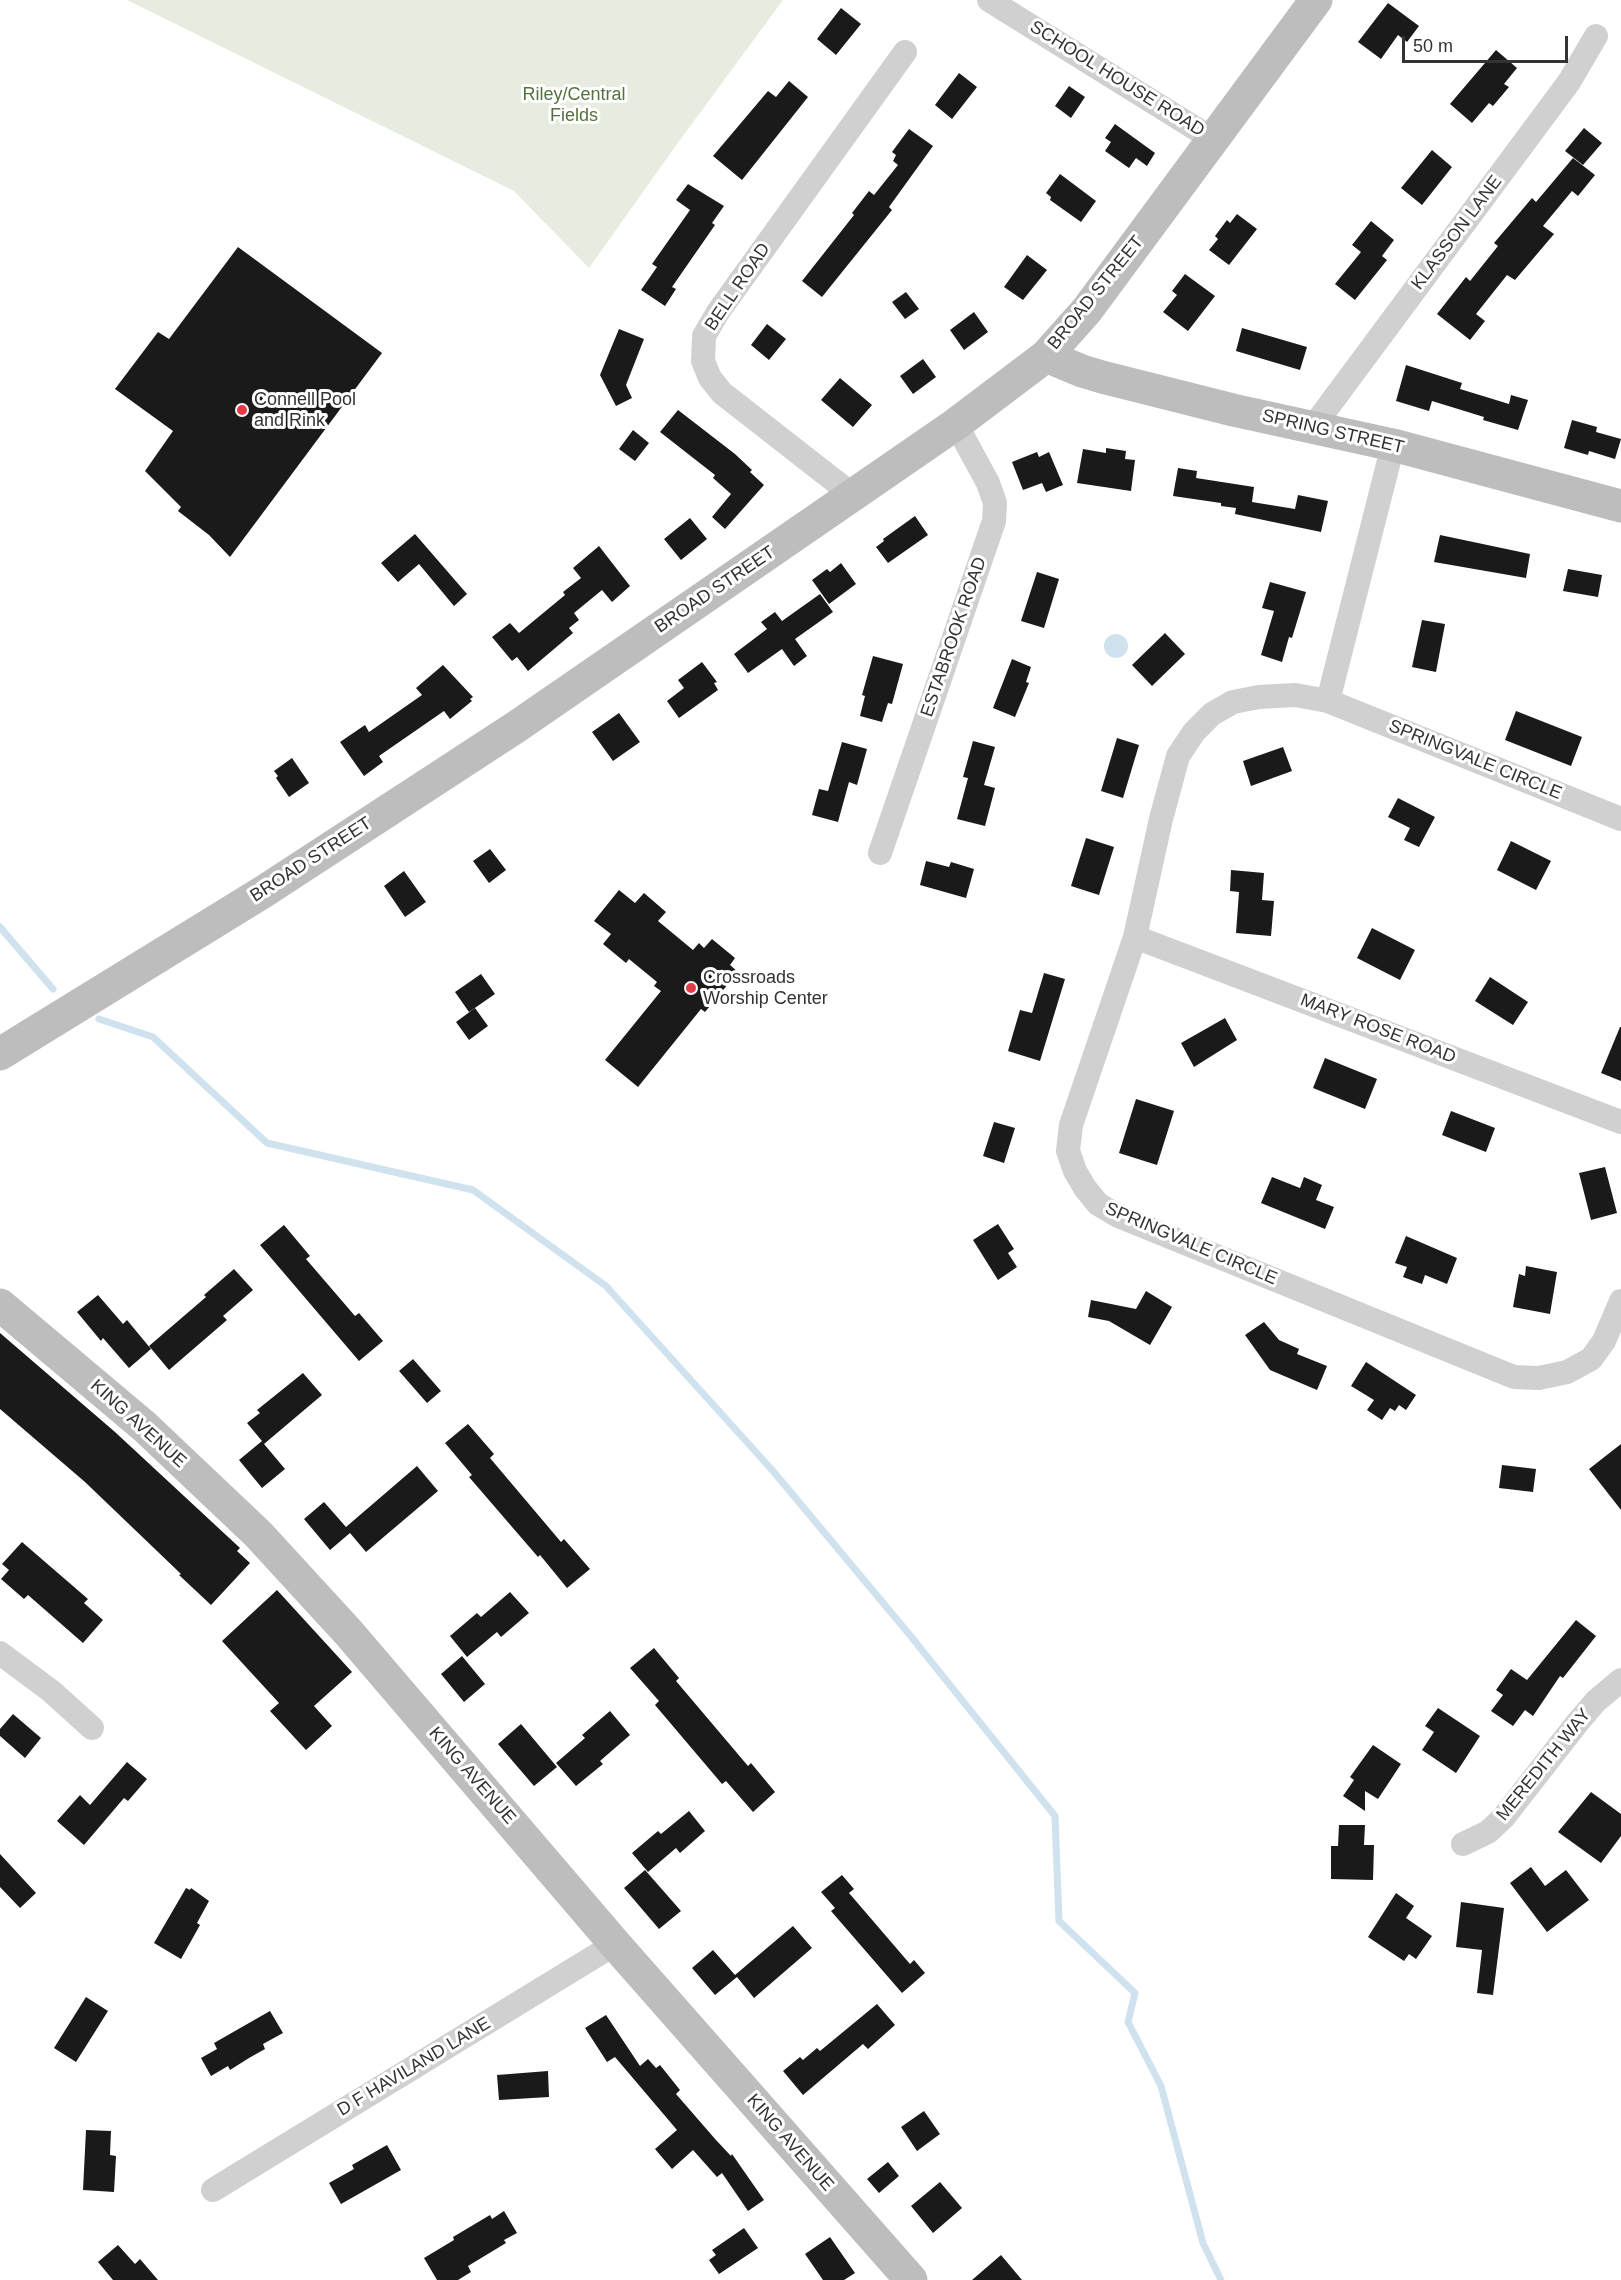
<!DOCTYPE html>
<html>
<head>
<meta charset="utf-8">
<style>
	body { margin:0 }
	#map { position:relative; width:1621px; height:2280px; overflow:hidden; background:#fff; font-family:Arial,sans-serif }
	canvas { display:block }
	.scale { position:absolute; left:1402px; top:36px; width:166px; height:27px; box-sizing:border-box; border:3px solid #333; border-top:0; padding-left:8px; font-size:18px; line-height:21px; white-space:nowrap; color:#333; -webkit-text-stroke:4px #fff; paint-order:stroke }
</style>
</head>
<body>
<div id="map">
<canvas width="1621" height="2280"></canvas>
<div class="scale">50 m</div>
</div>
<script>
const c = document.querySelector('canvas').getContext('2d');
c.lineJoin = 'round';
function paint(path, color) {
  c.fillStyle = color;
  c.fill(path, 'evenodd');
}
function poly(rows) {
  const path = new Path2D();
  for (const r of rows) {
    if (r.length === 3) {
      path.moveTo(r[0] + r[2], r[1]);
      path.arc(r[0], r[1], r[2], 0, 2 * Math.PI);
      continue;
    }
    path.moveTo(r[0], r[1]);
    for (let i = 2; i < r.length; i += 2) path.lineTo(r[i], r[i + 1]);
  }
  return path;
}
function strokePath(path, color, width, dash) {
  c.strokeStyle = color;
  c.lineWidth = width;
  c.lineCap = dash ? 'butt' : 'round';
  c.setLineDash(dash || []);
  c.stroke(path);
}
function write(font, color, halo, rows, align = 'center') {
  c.font = font + ' Arial,sans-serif';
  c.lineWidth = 6;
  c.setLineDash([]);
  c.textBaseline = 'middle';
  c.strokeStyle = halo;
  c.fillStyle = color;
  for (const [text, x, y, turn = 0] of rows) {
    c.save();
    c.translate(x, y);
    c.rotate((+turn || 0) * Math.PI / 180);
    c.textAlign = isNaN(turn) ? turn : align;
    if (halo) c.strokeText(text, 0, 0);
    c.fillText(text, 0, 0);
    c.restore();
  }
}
paint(poly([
	[127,0,783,0,677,144,589,268,514,191]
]), '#e6ecdf');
paint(poly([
	[1116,646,12]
]), '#cfe2ee');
strokePath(poly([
	[0,927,53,989],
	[99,1019,153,1037,267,1143,473,1190,606,1286,773,1471,909,1634,1055,1816,1059,1921,1135,1993,1128,2022,1161,2086,1203,2243,1221,2280]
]), '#cfe2ee', 7);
paint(poly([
	[1388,3,1419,26,1407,42,1398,35,1381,59,1358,42],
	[841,8,861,24,836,55,817,39],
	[1496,50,1517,68,1504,84,1509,87,1493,106,1489,103,1472,123,1450,104],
	[959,73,977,87,952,119,935,105],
	[789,81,808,97,742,180,713,156,768,91,776,97],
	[1069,86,1085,97,1071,118,1055,106],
	[1115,124,1155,153,1147,166,1136,158,1129,168,1105,151,1111,142,1105,138],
	[1584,128,1602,143,1583,165,1565,151],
	[909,129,933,146,889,207,892,210,822,297,802,281,854,215,852,213,869,191,874,195,898,165,893,161,896,155,892,152],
	[1432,150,1452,167,1422,205,1401,188],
	[1573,158,1595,175,1578,196,1572,191,1543,226,1554,234,1515,280,1507,275,1476,314,1485,321,1470,340,1437,314,1466,277,1470,281,1498,246,1494,243,1532,198,1536,202],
	[1060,174,1096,201,1081,222,1050,200,1051,197,1046,193],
	[688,184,724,206,712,223,715,225,672,287,676,289,665,306,641,290,657,267,652,264,690,210,676,200],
	[1237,214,1257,229,1229,265,1209,250,1218,239,1215,236,1227,220,1230,223],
	[1371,221,1394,240,1382,256,1387,260,1355,300,1335,284,1361,252,1352,245],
	[238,247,382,353,230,557,209,535,178,511,181,507,145,471,173,431,115,389,158,332,169,339],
	[1027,255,1047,270,1023,300,1004,287],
	[1185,274,1215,296,1188,331,1163,312,1177,295,1172,291],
	[906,292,919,309,905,319,892,302],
	[974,312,988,332,964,350,950,330],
	[767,324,786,339,769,360,751,345],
	[1242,328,1307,347,1300,370,1236,351],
	[619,329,644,339,626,385,632,398,616,406,600,375],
	[923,359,936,377,913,394,900,376],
	[1406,365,1462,383,1460,389,1509,404,1511,395,1528,400,1518,430,1483,420,1484,417,1432,401,1429,411,1396,401],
	[840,378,872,405,853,427,821,400],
	[678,410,735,454,752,470,750,472,764,485,725,529,712,517,731,494,713,478,715,475,660,432],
	[1572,420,1597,427,1596,432,1621,439,1615,459,1589,451,1588,455,1564,448],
	[633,430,649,443,635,461,619,449],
	[1106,448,1126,451,1125,459,1135,460,1131,491,1077,483,1083,449,1106,453],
	[1037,452,1039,457,1049,452,1063,485,1046,492,1042,483,1023,490,1012,462],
	[1178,468,1197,471,1196,478,1254,487,1252,502,1295,509,1298,495,1328,501,1321,532,1235,514,1236,508,1221,506,1221,503,1173,496],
	[915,516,928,535,888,563,876,547,884,541,883,539],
	[690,518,707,539,681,560,664,539],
	[415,534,467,594,454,606,419,564,398,582,381,563],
	[1440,535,1530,554,1526,578,1434,562],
	[599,546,630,586,612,602,602,590,574,613,579,620,569,628,573,633,528,671,517,657,512,661,492,637,510,623,519,633,565,595,563,592,581,578,573,568],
	[841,563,856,584,829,604,812,580,827,569,830,572],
	[1568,569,1602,575,1598,597,1563,591],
	[1037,572,1059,579,1044,628,1021,621],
	[1270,582,1306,592,1292,638,1289,637,1282,662,1261,655,1274,611,1262,608],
	[820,594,833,612,795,639,807,656,794,666,782,649,748,673,734,654,767,629,761,622,775,612,782,621],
	[1422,620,1445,624,1436,672,1412,667],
	[1165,633,1185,654,1152,686,1132,665],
	[873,656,903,664,892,704,888,703,882,722,860,716,865,696,862,695],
	[1012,659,1031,667,1026,682,1029,683,1015,717,993,708],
	[702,662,717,682,714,683,718,690,679,718,667,701,684,688,678,680],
	[443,665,473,697,470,699,472,701,450,719,444,711,379,756,383,762,364,776,340,742,365,725,369,732,422,695,416,688],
	[1516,711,1582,737,1571,766,1505,740],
	[619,713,640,742,613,761,592,732],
	[1117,738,1139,745,1123,798,1101,791],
	[973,741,995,747,984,785,995,788,985,826,957,819,968,778,963,777],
	[842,742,867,749,857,785,849,782,838,822,812,815,819,789,828,791],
	[1283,747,1292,771,1251,786,1243,761],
	[292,758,309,783,289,797,276,778,278,776,274,771],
	[1398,798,1435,817,1419,847,1404,840,1410,828,1388,817],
	[1086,838,1114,847,1099,895,1071,886],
	[1511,841,1551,861,1536,890,1497,870],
	[490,849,506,870,489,883,473,861],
	[926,861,949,867,951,862,974,869,966,898,920,885],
	[1231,870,1264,873,1262,900,1274,901,1271,936,1236,933,1239,892,1230,891],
	[404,871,426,902,405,917,384,886],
	[619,890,635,903,644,893,666,912,658,921,693,950,699,943,704,948,712,939,735,958,730,965,738,972,705,1012,701,1009,638,1087,605,1060,661,991,654,986,657,982,629,959,626,963,603,944,611,934,594,921],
	[1372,928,1415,950,1400,980,1357,958],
	[1044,973,1065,979,1040,1061,1008,1051,1020,1010,1032,1013],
	[481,974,495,994,469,1012,455,992],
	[1490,977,1528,1002,1513,1025,1475,1001],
	[475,1008,488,1026,469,1040,456,1022],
	[1225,1018,1237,1040,1194,1067,1181,1043],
	[1620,1027,1621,1027,1621,1081,1601,1073],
	[1325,1058,1377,1079,1365,1109,1313,1088],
	[1136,1099,1174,1111,1157,1165,1119,1153],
	[1451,1111,1495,1128,1486,1152,1442,1135],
	[994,1122,1015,1128,1004,1163,983,1156],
	[1605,1167,1617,1213,1591,1220,1579,1173],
	[1272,1177,1300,1188,1304,1177,1322,1185,1316,1200,1334,1207,1325,1229,1261,1203],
	[998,1224,1014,1249,1008,1253,1017,1267,998,1280,973,1240],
	[284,1225,310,1256,306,1259,355,1316,359,1313,383,1341,359,1361,260,1245],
	[1406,1236,1457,1258,1447,1284,1425,1275,1422,1284,1403,1277,1407,1267,1395,1263],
	[1526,1266,1557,1272,1550,1314,1513,1307,1519,1274,1525,1276],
	[234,1269,253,1290,223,1316,227,1320,169,1370,149,1346,206,1297,204,1295],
	[1146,1291,1172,1307,1150,1345,1109,1321,1088,1317,1091,1300,1136,1309],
	[98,1295,123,1324,127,1320,151,1349,129,1368,103,1338,101,1341,77,1312],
	[1264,1322,1279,1340,1299,1349,1297,1354,1327,1366,1317,1390,1270,1370,1245,1335],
	[0,1333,115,1432,240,1548,237,1551,250,1563,211,1605,179,1575,181,1574,85,1482,0,1409],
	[413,1359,441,1391,427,1403,399,1371],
	[1366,1362,1416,1395,1406,1410,1399,1405,1395,1411,1390,1408,1382,1420,1367,1410,1374,1400,1351,1386],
	[303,1373,322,1395,264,1444,285,1469,262,1488,239,1460,262,1441,247,1423,260,1413,257,1410],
	[468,1424,494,1454,490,1458,561,1542,564,1539,590,1569,567,1588,540,1555,538,1557,469,1477,472,1475,445,1443],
	[1621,1444,1621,1510,1589,1469],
	[1502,1465,1536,1469,1533,1492,1499,1488],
	[417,1466,438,1491,366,1552,350,1533,330,1550,304,1519,324,1502,346,1527],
	[22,1542,88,1599,84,1603,103,1620,83,1643,28,1595,24,1599,1,1579,9,1570,2,1564],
	[277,1590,352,1672,314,1706,332,1726,306,1750,270,1711,279,1703,222,1641],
	[510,1592,529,1613,501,1637,497,1632,467,1657,450,1636,477,1613,481,1617],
	[1576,1620,1596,1636,1563,1678,1560,1676,1533,1716,1525,1710,1513,1726,1491,1711,1503,1695,1496,1690,1511,1669,1527,1680],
	[654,1648,679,1678,676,1681,748,1766,751,1763,775,1792,753,1812,726,1781,722,1784,655,1705,659,1701,630,1668],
	[462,1656,485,1684,464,1702,441,1674],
	[1438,1708,1480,1736,1456,1773,1422,1750,1434,1732,1425,1726],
	[610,1711,630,1735,600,1761,603,1764,576,1786,556,1763,585,1738,582,1735],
	[13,1714,41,1738,25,1758,0,1736,0,1729],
	[521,1724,557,1767,534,1786,498,1744],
	[1373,1745,1401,1764,1378,1799,1365,1791,1365,1811,1343,1796,1354,1780,1350,1777],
	[127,1762,147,1779,128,1801,124,1798,84,1845,57,1821,80,1795,90,1805],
	[1591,1792,1621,1814,1621,1836,1601,1863,1558,1832],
	[689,1811,705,1831,680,1853,676,1848,648,1872,632,1853,658,1831,661,1834],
	[1339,1825,1365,1825,1364,1845,1374,1845,1373,1880,1331,1879,1331,1846,1338,1846],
	[0,1854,36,1893,20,1908,0,1887],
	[1531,1867,1545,1886,1566,1870,1589,1900,1547,1932,1510,1883],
	[645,1870,681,1911,659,1929,624,1888],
	[842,1875,854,1889,849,1893,910,1964,914,1960,925,1973,902,1993,831,1911,835,1908,821,1892],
	[186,1888,190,1890,191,1888,209,1901,197,1923,200,1925,181,1959,154,1943],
	[1396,1893,1414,1906,1406,1918,1432,1936,1416,1959,1409,1954,1404,1961,1368,1937],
	[1461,1902,1504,1908,1493,1995,1477,1993,1482,1950,1456,1947],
	[793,1926,812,1948,754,1998,737,1977,715,1995,692,1968,713,1950,735,1975],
	[86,1997,108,2011,76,2062,54,2048],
	[877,2004,895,2025,868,2049,863,2044,803,2095,783,2071,800,2057,803,2060,817,2048,820,2051],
	[270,2011,283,2033,263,2044,265,2049,249,2058,230,2070,228,2066,211,2076,201,2058,217,2049,214,2043],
	[606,2015,640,2066,648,2059,656,2068,660,2065,680,2090,676,2094,716,2140,731,2156,732,2154,764,2200,748,2211,722,2173,717,2177,693,2150,672,2169,655,2149,677,2130,615,2057,607,2062,585,2028],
	[548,2071,549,2097,499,2100,497,2075],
	[924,2111,940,2134,917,2151,901,2127],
	[86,2130,111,2131,110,2155,116,2156,114,2192,83,2190],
	[387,2145,401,2170,341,2204,329,2183,354,2169,352,2165],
	[888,2162,899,2176,879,2193,867,2179],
	[940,2182,962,2208,933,2233,911,2206],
	[504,2211,517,2233,504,2240,506,2243,468,2266,471,2272,458,2280,437,2280,424,2258,454,2240,453,2237,490,2215,492,2219],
	[744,2228,758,2248,719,2274,709,2260,716,2255,712,2250],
	[830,2237,855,2273,844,2280,823,2280,805,2254],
	[118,2245,135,2264,140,2259,158,2280,113,2280,98,2262],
	[1001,2255,1022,2280,972,2280]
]), '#1a1a1a');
strokePath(poly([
	[989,0,1214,140],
	[1313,427,1569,82,1596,36],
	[854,496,722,393,710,378,703,361,704,336,718,312,905,52],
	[1328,701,1393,445],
	[1621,819,1328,701,1295,695,1259,697,1233,702,1212,714,1194,732,1178,756,1161,819,1135,937,1071,1125,1068,1151,1075,1171,1085,1188,1098,1204,1118,1216,1514,1377,1539,1378,1567,1372,1591,1359,1604,1341,1621,1301],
	[880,853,994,521,995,503,988,483,956,424],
	[1135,937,1621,1122],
	[0,1653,51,1691,92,1728],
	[1463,1844,1488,1832,1503,1818,1578,1722,1596,1701,1621,1680],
	[213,2190,615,1944]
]), '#d0d0d0', 24);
strokePath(poly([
	[1046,356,1082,371,1102,377,1233,410,1393,445,1621,506],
	[0,1054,263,892,516,727,956,424,1046,356,1087,310,1316,0],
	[0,1305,145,1427,258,1534,348,1632,615,1944,911,2280]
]), '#bdbdbd', 33);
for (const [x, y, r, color] of [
	[242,410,6,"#e63946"],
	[691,988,6,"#e63946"]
]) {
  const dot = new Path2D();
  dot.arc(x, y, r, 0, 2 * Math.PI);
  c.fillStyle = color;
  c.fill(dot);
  strokePath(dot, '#fff', 2);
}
write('18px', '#333', '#fff', [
	["SCHOOL HOUSE ROAD",1117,79,32],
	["KLASSON LANE",1457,233,-53],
	["BELL ROAD",738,287,-56],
	["BROAD STREET",1096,293,-51],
	["SPRING STREET",1333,432,13],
	["BROAD STREET",715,590,-34],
	["ESTABROOK ROAD",954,637,-71],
	["SPRINGVALE CIRCLE",1475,760,22],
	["BROAD STREET",311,860,-33],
	["MARY ROSE ROAD",1378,1029,21],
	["SPRINGVALE CIRCLE",1191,1244,23],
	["KING AVENUE",138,1424,42],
	["MEREDITH WAY",1544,1765,-51],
	["KING AVENUE",472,1776,49],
	["D F HAVILAND LANE",414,2067,-31],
	["KING AVENUE",790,2143,49]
]);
write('18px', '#56703f', '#fff', [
	["Riley/Central",574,95],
	["Fields",574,116]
]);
write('18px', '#333', '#fff', [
	["Connell Pool",254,400],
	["and Rink",254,421],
	["Crossroads",703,978],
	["Worship Center",703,999]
], 'left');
</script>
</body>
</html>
